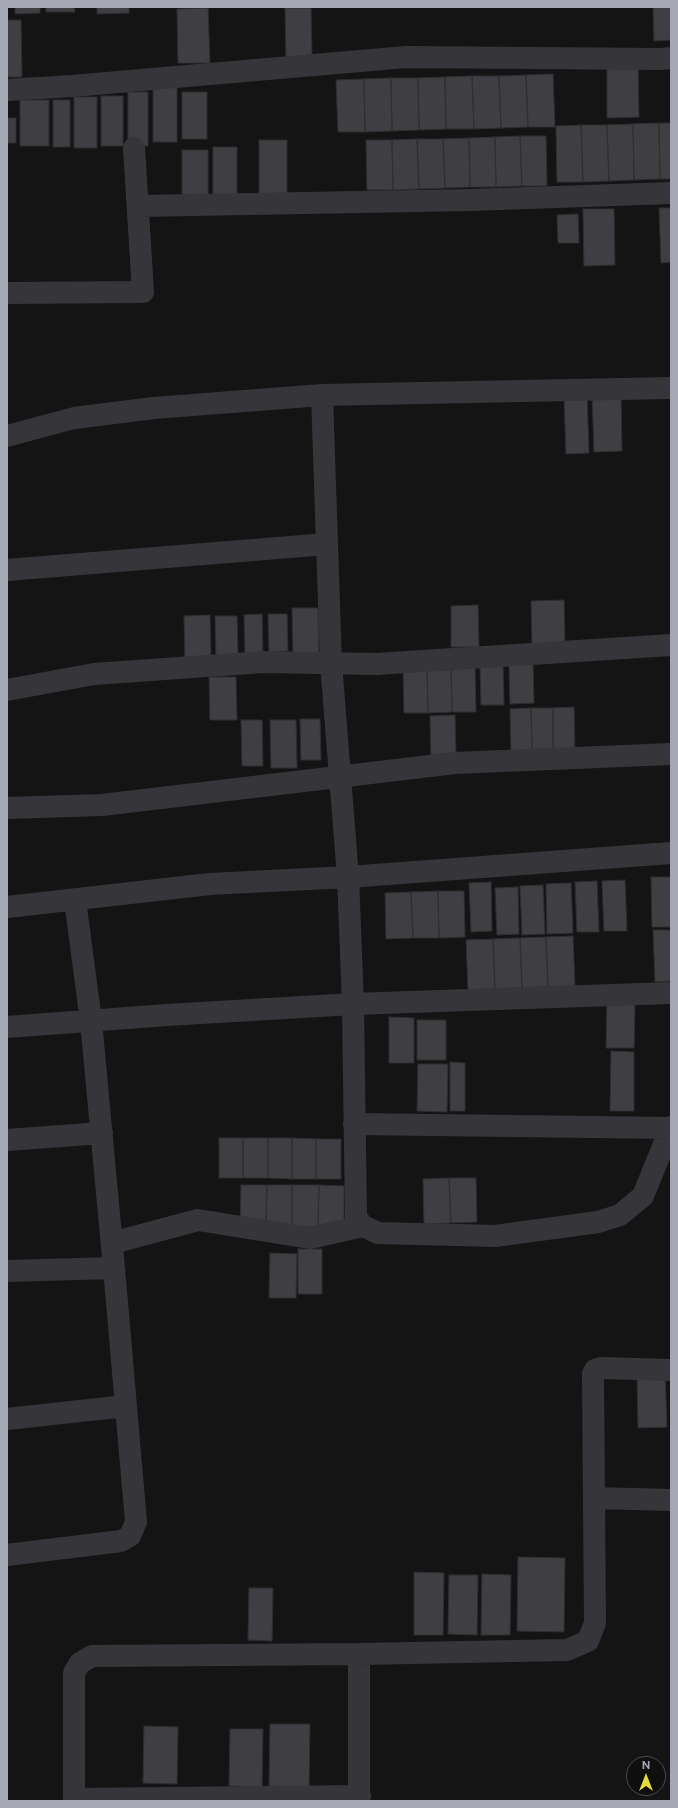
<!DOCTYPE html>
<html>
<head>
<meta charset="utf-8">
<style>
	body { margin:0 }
	#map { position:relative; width:678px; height:1808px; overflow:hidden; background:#141415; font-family:"Public Sans",sans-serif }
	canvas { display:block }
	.frame { position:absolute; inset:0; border:8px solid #a6a7b5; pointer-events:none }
	.north { position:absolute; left:626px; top:1756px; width:40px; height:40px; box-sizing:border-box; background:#0f0f10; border:1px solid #4b4c52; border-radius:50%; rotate:0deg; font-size:11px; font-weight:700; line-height:16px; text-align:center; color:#a6a7b5 }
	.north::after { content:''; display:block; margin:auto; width:14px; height:18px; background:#e5db3c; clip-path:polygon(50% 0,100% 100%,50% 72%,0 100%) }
</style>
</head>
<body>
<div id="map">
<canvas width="678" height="1808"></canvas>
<div class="frame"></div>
<div class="north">N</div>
</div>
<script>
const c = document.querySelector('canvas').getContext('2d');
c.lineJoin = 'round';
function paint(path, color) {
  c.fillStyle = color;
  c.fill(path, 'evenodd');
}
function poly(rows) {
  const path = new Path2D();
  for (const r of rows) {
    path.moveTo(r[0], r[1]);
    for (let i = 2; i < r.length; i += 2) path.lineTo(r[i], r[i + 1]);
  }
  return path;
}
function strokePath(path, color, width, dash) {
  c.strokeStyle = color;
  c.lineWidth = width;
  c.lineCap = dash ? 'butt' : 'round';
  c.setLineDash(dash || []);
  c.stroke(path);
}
const building = poly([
	[15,7,40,7,40,13,15,14,15,7],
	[46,7,74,7,75,12,46,12,46,7],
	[97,7,129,7,129,13,97,14,97,7],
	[653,7,671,7,671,40,654,41,653,7],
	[208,8,210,63,178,63,177,9,208,8],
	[285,8,311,8,312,56,286,57,285,8],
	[7,20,21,20,22,77,7,77,7,20],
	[638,65,639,117,607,118,607,66,638,65],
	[553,74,555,127,528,127,526,75,553,74],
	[526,75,528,127,501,128,499,76,526,75],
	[472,76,499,76,501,128,474,129,472,76],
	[472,76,474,129,446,129,445,77,472,76],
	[445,77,446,129,419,130,418,78,445,77],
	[391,78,418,78,419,130,392,131,391,78],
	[391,78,392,131,365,132,364,79,391,78],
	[364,79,365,132,338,132,336,80,364,79],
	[153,83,177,83,177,142,153,142,153,83],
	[128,92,148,92,148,146,128,146,128,92],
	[182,92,207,92,207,139,182,139,182,92],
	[101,96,123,96,123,146,101,146,101,96],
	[74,97,97,97,97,148,74,148,74,97],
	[20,100,49,100,49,146,20,146,20,100],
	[53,100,70,100,70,147,53,147,53,100],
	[7,118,16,118,16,143,7,143,7,118],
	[659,123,671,123,671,179,660,179,659,123],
	[659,123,660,179,634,180,633,124,659,123],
	[633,124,634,180,609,181,607,125,633,124],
	[581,125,607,125,609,181,583,182,581,125],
	[581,125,583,182,557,182,556,126,581,125],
	[520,136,546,136,547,186,522,186,520,136],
	[520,136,522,186,496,187,495,137,520,136],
	[495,137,496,187,470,187,469,138,495,137],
	[469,138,470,187,445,188,443,139,469,138],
	[417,139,443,139,445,188,419,189,417,139],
	[417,139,419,189,393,190,392,140,417,139],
	[259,140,287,140,287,197,259,197,259,140],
	[366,140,392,140,393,190,367,190,366,140],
	[213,147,237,147,237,202,213,202,213,147],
	[182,150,208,150,208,202,182,202,182,150],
	[659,208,671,208,671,262,661,263,659,208],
	[583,209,614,209,615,265,584,266,583,209],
	[578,214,579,243,558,243,557,215,578,214],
	[592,394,621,394,622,451,594,452,592,394],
	[564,397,587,397,589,453,566,454,564,397],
	[564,600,565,643,532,644,531,601,564,600],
	[478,605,479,647,451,647,451,606,478,605],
	[292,608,318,608,319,655,293,655,292,608],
	[262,614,263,653,245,653,244,615,262,614],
	[268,614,287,614,288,651,269,652,268,614],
	[210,615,211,658,185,659,184,616,210,615],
	[215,616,237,616,238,656,216,657,215,616],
	[533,664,534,703,510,704,509,665,533,664],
	[451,665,475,665,476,712,452,712,451,665],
	[451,665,452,712,428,713,427,666,451,665],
	[403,666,427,666,428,713,404,713,403,666],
	[480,666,503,666,504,705,481,705,480,666],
	[209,677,236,677,237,720,210,720,209,677],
	[574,707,575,750,553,750,553,708,574,707],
	[531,708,553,708,553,750,532,751,531,708],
	[531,708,532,751,511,751,510,709,531,708],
	[455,715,456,758,431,758,430,716,455,715],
	[300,719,320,719,321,760,301,760,300,719],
	[241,720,262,720,263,766,242,766,241,720],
	[270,720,296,720,297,768,271,768,270,720],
	[651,877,671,877,671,927,652,927,651,877],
	[625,880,627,931,604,931,602,881,625,880],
	[597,881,599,932,577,932,575,882,597,881],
	[491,882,492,931,471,932,469,883,491,882],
	[571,883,573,933,547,934,546,884,571,883],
	[543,885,545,934,522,935,520,886,543,885],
	[518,887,519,934,497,935,495,888,518,887],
	[438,891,464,891,465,937,439,938,438,891],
	[438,891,439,938,413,938,411,892,438,891],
	[411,892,413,938,386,939,385,893,411,892],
	[653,930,671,930,671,981,655,982,653,930],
	[573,936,575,986,548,987,546,937,573,936],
	[546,937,548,987,522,988,520,938,546,937],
	[520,938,522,988,495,989,493,939,520,938],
	[493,939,495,989,468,990,466,940,493,939],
	[607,1003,635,1004,634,1048,606,1048,607,1003],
	[389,1017,414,1018,414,1063,389,1063,389,1017],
	[417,1020,446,1020,446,1060,417,1060,417,1020],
	[611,1051,634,1052,634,1111,610,1111,611,1051],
	[450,1062,465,1063,465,1111,450,1111,450,1062],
	[418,1064,448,1064,447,1112,417,1111,418,1064],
	[219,1138,243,1138,243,1178,219,1178,219,1138],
	[243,1138,268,1138,268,1178,243,1178,243,1138],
	[268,1138,292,1138,292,1179,268,1178,268,1138],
	[292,1138,316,1139,316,1179,292,1179,292,1138],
	[316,1139,341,1139,341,1179,316,1179,316,1139],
	[449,1178,451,1223,424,1224,423,1179,449,1178],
	[449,1178,476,1178,477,1222,451,1223,449,1178],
	[241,1185,267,1185,266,1227,240,1227,241,1185],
	[267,1185,292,1185,292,1227,266,1227,267,1185],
	[292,1185,319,1185,318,1227,292,1227,292,1185],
	[319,1185,344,1186,344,1228,318,1227,319,1185],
	[298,1249,322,1249,322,1294,298,1294,298,1249],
	[270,1253,297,1254,296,1298,269,1298,270,1253],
	[665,1373,667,1427,638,1428,637,1374,665,1373],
	[518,1557,565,1558,564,1632,517,1631,518,1557],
	[414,1572,444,1573,443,1635,414,1635,414,1572],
	[482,1574,511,1575,510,1635,481,1635,482,1574],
	[449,1575,478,1575,477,1635,448,1634,449,1575],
	[249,1588,273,1588,272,1641,248,1640,249,1588],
	[270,1724,310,1724,309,1787,269,1786,270,1724],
	[144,1726,178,1727,177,1784,143,1783,144,1726],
	[230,1729,263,1729,262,1787,229,1786,230,1729]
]);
paint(building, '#3f3e42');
strokePath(building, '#2f2e31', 1);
strokePath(poly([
	[7,90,72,86,406,57,660,59,671,58],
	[138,206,471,200,671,193],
	[7,293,143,292,134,148],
	[322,395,331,663,348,877,353,1004,356,1217,363,1226,378,1233,495,1236,598,1222,620,1215,643,1196,671,1127],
	[7,436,74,418,154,408,322,395,671,388],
	[7,570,327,544],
	[7,690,94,674,263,662,376,664,671,645],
	[7,808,102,805,455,763,671,754],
	[7,907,210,884,348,877,671,853],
	[7,1027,167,1015,353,1004,671,993],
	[354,1124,671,1128],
	[7,1140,102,1133],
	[112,1243,198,1220,310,1238,363,1226],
	[7,1271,114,1268,91,1021,75,900],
	[7,1419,126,1406],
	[594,1498,593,1374,595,1370,601,1368,671,1370],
	[7,1555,121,1541,130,1536,136,1522,114,1268],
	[74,1799,360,1796],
	[74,1801,74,1673,80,1663,92,1656,359,1654],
	[359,1801,359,1654,567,1650,588,1641,595,1623,594,1498,671,1500]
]), '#36353a', 22);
</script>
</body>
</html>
